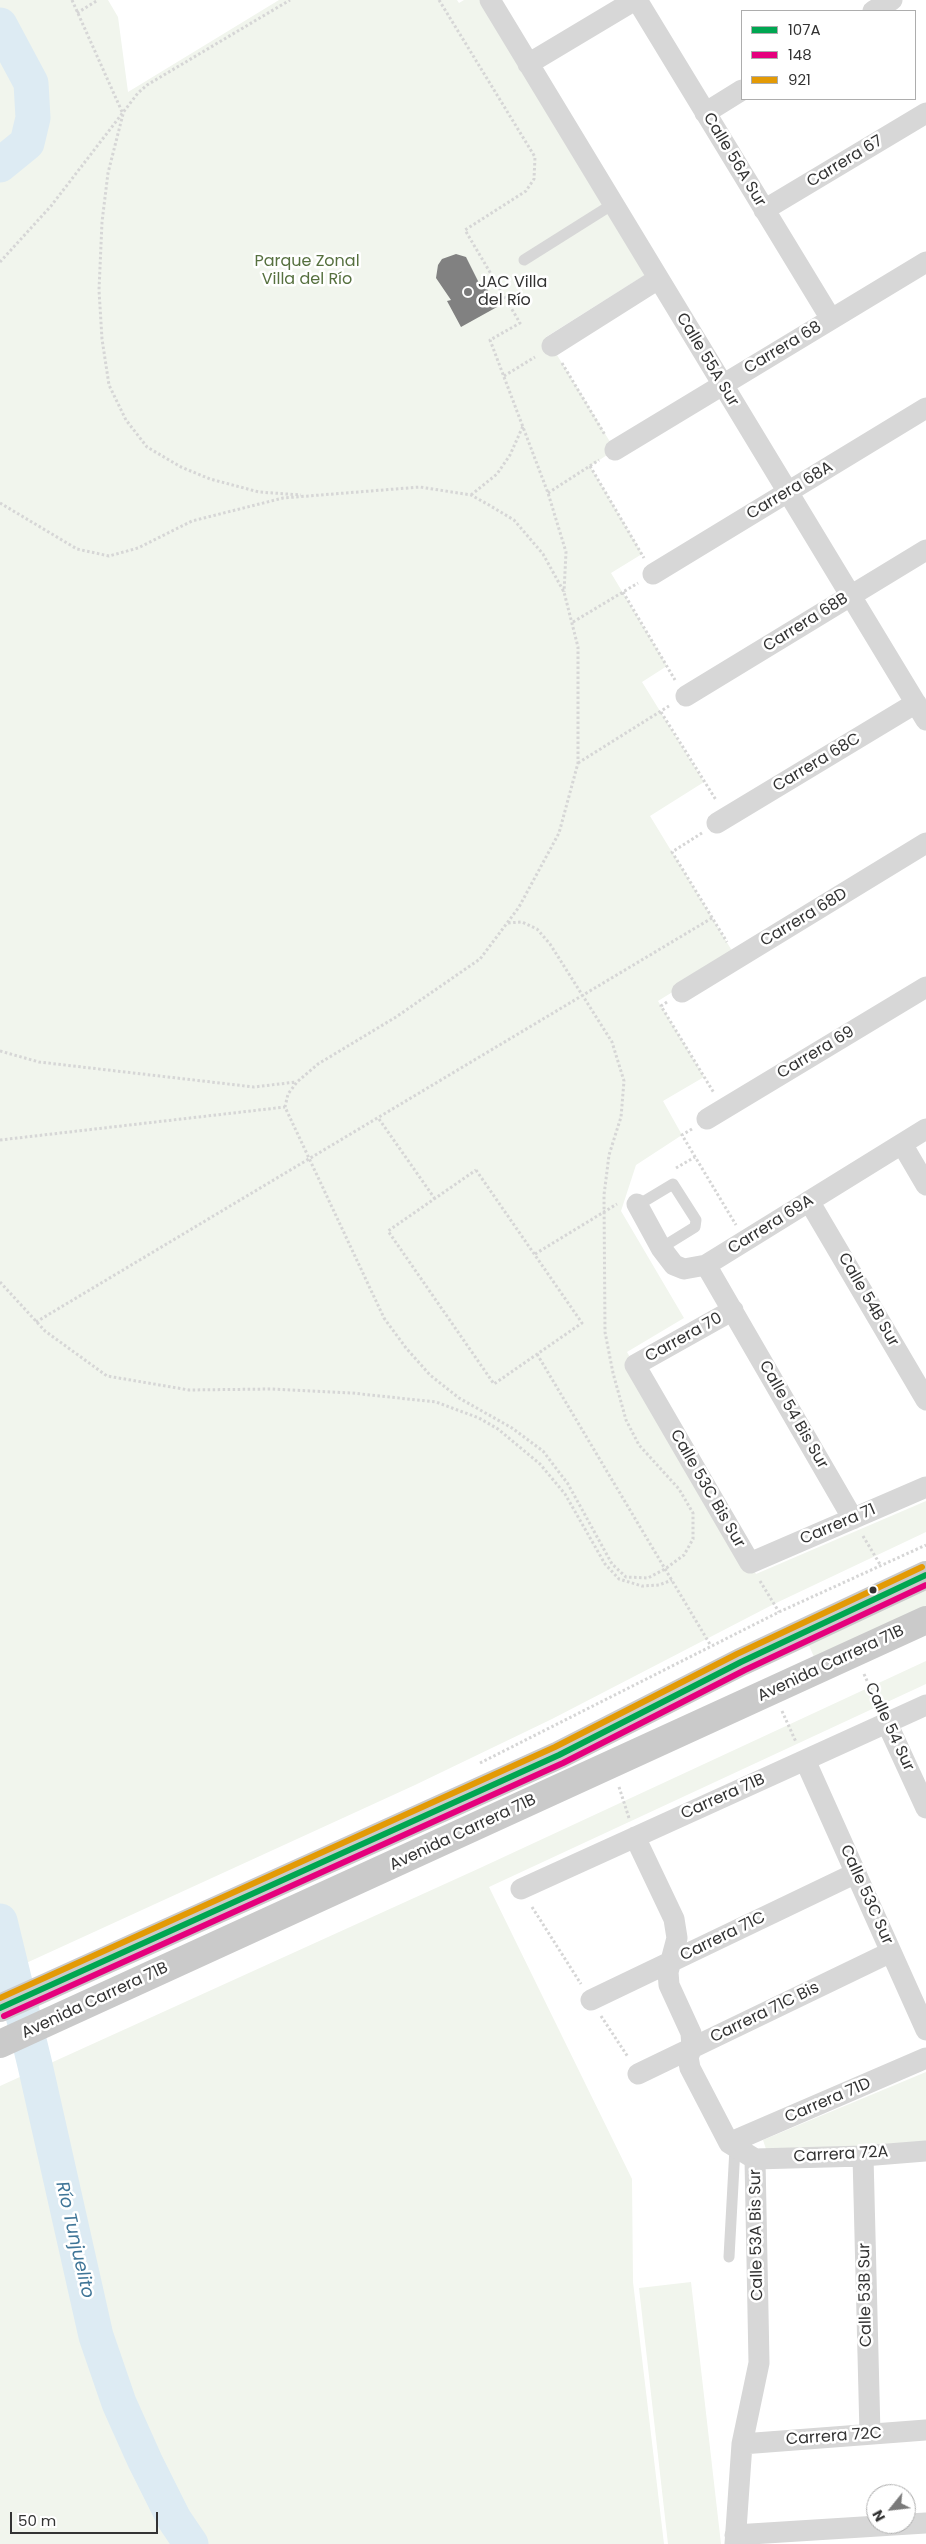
<!DOCTYPE html>
<html>
<head>
<meta charset="utf-8">
<style>
	body { margin:0 }
	#map { position:relative; width:926px; height:2544px; overflow:hidden; background:#fff; font-family:Poppins,sans-serif }
	canvas { display:block }
	.legend { position:absolute; left:741px; top:10px; width:175px; height:90px; box-sizing:border-box; background:#fff; border:1px solid #adadad; margin:0; padding:6px 9px; list-style:none; font-size:15px; color:#333 }
	.legend li { display:flex; align-items:center; gap:10px; height:25px }
	.legend b { width:25px; border:1px solid #adadad }
	.north { position:absolute; left:866px; top:2484px; width:50px; height:50px; box-sizing:border-box; background:#fff; border:1px solid #adadad; border-radius:50%; rotate:241deg; font-size:14px; font-weight:700; line-height:20px; text-align:center; color:#333 }
	.north::after { content:''; display:block; margin:auto; width:18px; height:22px; background:#7a7a7a; clip-path:polygon(50% 0,100% 100%,50% 72%,0 100%) }
	.scale { position:absolute; left:10px; top:2512px; width:148px; height:22px; box-sizing:border-box; border:2px solid #333; border-top:0; padding-left:6px; font-size:15px; line-height:18px; white-space:nowrap; color:#333; -webkit-text-stroke:4px #fff; paint-order:stroke }
</style>
</head>
<body>
<div id="map">
<canvas width="926" height="2544"></canvas>
<ul class="legend">
<li><b style="height:6px;background:#00a651"></b>107A</li>
<li><b style="height:6px;background:#e5007d"></b>148</li>
<li><b style="height:6px;background:#e39a05"></b>921</li>
</ul>
<div class="north">N</div>
<div class="scale">50 m</div>
</div>
<script>
const c = document.querySelector('canvas').getContext('2d');
c.lineJoin = 'round';
function paint(path, color) {
  c.fillStyle = color;
  c.fill(path, 'evenodd');
}
function poly(rows) {
  const path = new Path2D();
  for (const r of rows) {
    path.moveTo(r[0], r[1]);
    for (let i = 2; i < r.length; i += 2) path.lineTo(r[i], r[i + 1]);
  }
  return path;
}
function strokePath(path, color, width, dash) {
  c.strokeStyle = color;
  c.lineWidth = width;
  c.lineCap = dash ? 'butt' : 'round';
  c.setLineDash(dash || []);
  c.stroke(path);
}
function write(font, color, halo, rows, align = 'center') {
  c.font = font + ' Poppins,sans-serif';
  c.lineWidth = 5;
  c.setLineDash([]);
  c.textBaseline = 'middle';
  c.strokeStyle = halo;
  c.fillStyle = color;
  for (const [text, x, y, turn = 0] of rows) {
    c.save();
    c.translate(x, y);
    c.rotate((+turn || 0) * Math.PI / 180);
    c.textAlign = isNaN(turn) ? turn : align;
    if (halo) c.strokeText(text, 0, 0);
    c.fillText(text, 0, 0);
    c.restore();
  }
}
paint(poly([
	[0,0,108,0,118,17,128,92,279,0,457,0,459,3,464,0,481,0,648,273,546,337,615,450,590,466,642,554,611,573,667,666,642,682,704,782,650,816,734,954,658,1001,704,1077,663,1101,682,1135,636,1165,621,1211,684,1318,627,1352,756,1574,926,1501,926,1532,774,1604,552,1719,415,1785,0,1975],
	[926,1586,926,1606,814,1657,808,1643],
	[926,1661,926,1684,489,1887,632,2179,633,2282,664,2544,0,2544,0,2086,480,1868],
	[926,2072,926,2146,766,2149,763,2140],
	[691,2282,721,2544,668,2544,639,2288]
]), '#f1f5ed');
strokePath(poly([
	[0,25,31,83,33,118,27,143,0,165],
	[0,1921,35,2065,96,2336,119,2403,145,2461,174,2519,191,2544]
]), '#ddebf3', 35);
paint(poly([
	[456,254,466,257,480,285,484,283,497,307,461,327,447,301,451,300,436,278,438,265,442,259]
]), '#818181');
strokePath(poly([
	[72,0,123,114,108,173,102,222,99,290,102,339,109,385,126,420,147,447,181,467,210,479,259,492,301,495],
	[439,0,535,157,534,179,526,191,465,230,520,323,490,340,548,493,566,552,564,592],
	[77,13,98,0],
	[0,262,51,206,138,93,147,85,290,0],
	[562,363,605,435],
	[504,376,535,357],
	[590,466,644,558],
	[548,493,599,460],
	[471,495,497,474,510,455,523,426],
	[0,503,77,549,109,556,138,548,192,521,283,498,420,487,471,495,489,505,514,520,543,554,564,592,578,647,578,763,559,833,519,907,480,959,396,1017,318,1064,297,1082,288,1094,285,1107,384,1318,406,1348,430,1375,459,1398,512,1428,543,1451,568,1484,612,1564,626,1577,648,1578,665,1569,684,1555,693,1539,693,1513,679,1489,639,1445,626,1420,613,1373,605,1332,604,1195,609,1155,621,1117,624,1081,612,1042,550,944,537,929,522,922,507,923],
	[623,592,675,680],
	[573,622,638,583],
	[661,712,716,800],
	[578,763,669,706],
	[702,833,672,852,727,942],
	[667,1002,661,1006,714,1093],
	[0,1051,39,1062,254,1087,296,1082],
	[379,1119,435,1199],
	[692,1129,682,1135,736,1225],
	[0,1140,285,1107],
	[676,1168,695,1157],
	[476,1170,582,1323,494,1384,388,1231,476,1170],
	[535,1254,617,1204],
	[0,1282,45,1331,107,1376,189,1390,272,1389,352,1393,436,1402,479,1418,498,1429,540,1464,565,1494,605,1564,619,1579,642,1586,659,1585,672,1580],
	[36,1322,712,918],
	[537,1354,711,1646],
	[863,1536,881,1566],
	[760,1581,779,1612],
	[864,1674,878,1705],
	[782,1711,796,1742],
	[480,1763,779,1612,926,1545],
	[619,1787,629,1818],
	[532,1907,581,1984],
	[601,2016,628,2057]
]), '#d6d6d6', 3, [2.5, 2.5]);
strokePath(poly([
	[524,260,613,204],
	[638,1205,673,1184,696,1220,695,1227,661,1248],
	[729,2257,735,2148]
]), '#d7d7d7', 11);
strokePath(poly([
	[490,0,926,720],
	[637,0,831,319],
	[873,11,892,0],
	[528,64,635,0],
	[705,113,742,90],
	[764,210,926,113],
	[552,346,658,279],
	[615,450,926,262],
	[653,574,926,408],
	[686,696,926,550],
	[717,823,916,703],
	[682,992,926,843],
	[707,1119,926,987],
	[902,1144,926,1185],
	[809,1201,926,1400],
	[637,1204,661,1248,674,1265,684,1269,706,1265,926,1129],
	[706,1265,853,1519],
	[733,1310,635,1365,750,1563,926,1487],
	[887,1723,926,1808],
	[805,1760,926,2030],
	[635,1837,674,1919,677,1938,668,1972,669,1985,691,2033,692,2048,688,2057,690,2068,729,2143,755,2159,759,2363,742,2444,735,2544],
	[521,1889,926,1705],
	[591,2000,856,1873],
	[638,2074,891,1952],
	[729,2143,926,2058],
	[863,2156,870,2434],
	[755,2159,863,2156,926,2151],
	[742,2444,926,2430],
	[735,2535,926,2523]
]), '#d7d7d7', 21);
strokePath(poly([
	[0,2008,559,1755,741,1662,926,1575],
	[0,2044,926,1620]
]), '#cacaca', 28);
strokePath(poly([
	[0,2008,559,1755,741,1662,926,1575]
]), '#00a651', 6);
strokePath(poly([
	[4,2016,563,1763,745,1670,926,1585]
]), '#e5007d', 6);
strokePath(poly([
	[0,1998,555,1747,737,1654,922,1567]
]), '#e39a05', 6);
for (const [x, y, r, color] of [
	[468,292,5,"#7a7a7a"],
	[873,1590,4.5,"#333"]
]) {
  const dot = new Path2D();
  dot.arc(x, y, r, 0, 2 * Math.PI);
  c.fillStyle = color;
  c.fill(dot);
  strokePath(dot, '#fff', 2);
}
write('16px', '#333', '#fff', [
	["Calle 56A Sur",734,160,59],
	["Carrera 67",845,162,-31],
	["Carrera 68",783,348,-31],
	["Calle 55A Sur",707,360,59],
	["Carrera 68A",790,491,-31],
	["Carrera 68B",806,623,-32],
	["Carrera 68C",817,763,-31],
	["Carrera 68D",804,918,-31],
	["Carrera 69",816,1053,-31],
	["Carrera 69A",771,1225,-32],
	["Calle 54B Sur",868,1300,60],
	["Carrera 70",684,1338,-29],
	["Calle 54 Bis Sur",793,1415,60],
	["Calle 53C Bis Sur",707,1489,60],
	["Carrera 71",838,1525,-23],
	["Avenida Carrera 71B",831,1664,-25],
	["Calle 54 Sur",889,1727,65],
	["Carrera 71B",723,1797,-24],
	["Avenida Carrera 71B",463,1833,-25],
	["Calle 53C Sur",866,1895,66],
	["Carrera 71C",723,1937,-26],
	["Avenida Carrera 71B",95,2001,-25],
	["Carrera 71C Bis",765,2013,-26],
	["Carrera 71D",828,2101,-23],
	["Carrera 72A",841,2155,-3],
	["Calle 53A Bis Sur",757,2235,-91],
	["Calle 53B Sur",866,2295,-91],
	["Carrera 72C",834,2437,-4]
]);
write('16px', '#56703f', '#fff', [
	["Parque Zonal",307,262],
	["Villa del Río",307,280]
]);
write('16px', '#333', '#fff', [
	["JAC Villa",478,283],
	["del Río",478,301]
], 'left');
write('italic 18px', '#3f7597', '#fff', [
	["Río Tunjuelito",74,2240,77]
]);
</script>
</body>
</html>
